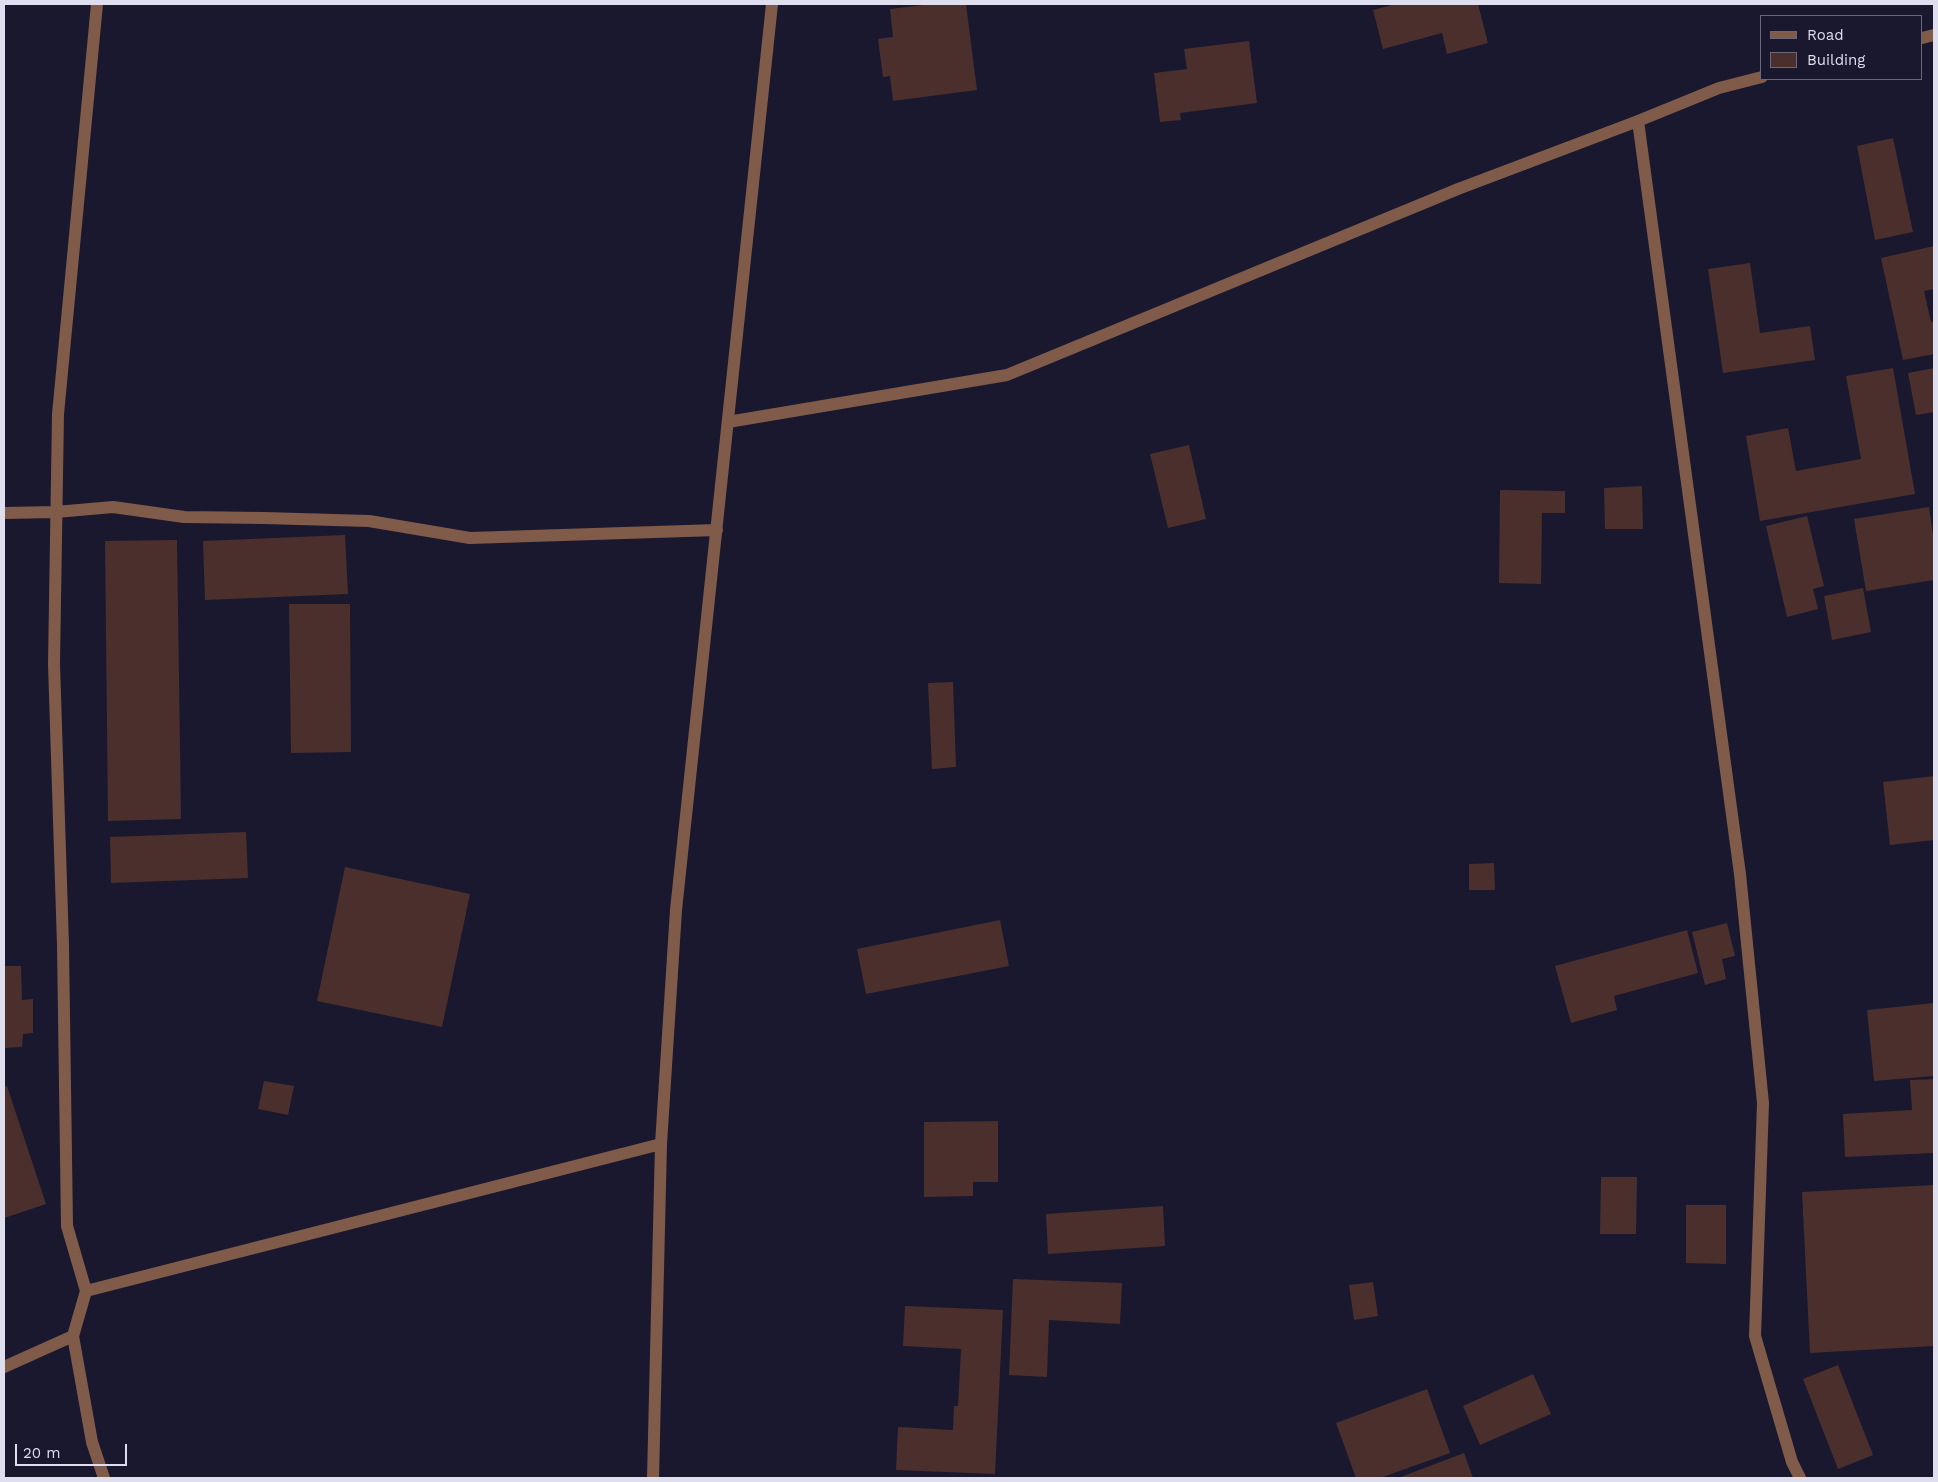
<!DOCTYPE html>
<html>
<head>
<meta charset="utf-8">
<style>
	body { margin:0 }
	#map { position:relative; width:1938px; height:1482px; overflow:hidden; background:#19182e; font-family:"Work Sans",sans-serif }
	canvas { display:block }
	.frame { position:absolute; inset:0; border:5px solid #dedeee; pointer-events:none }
	.legend { position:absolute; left:1760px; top:15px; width:162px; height:65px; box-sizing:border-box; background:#19182e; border:1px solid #68677b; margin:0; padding:6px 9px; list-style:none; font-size:15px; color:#dedeee }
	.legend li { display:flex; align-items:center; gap:10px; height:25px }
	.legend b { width:25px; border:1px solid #68677b }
	.scale { position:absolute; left:15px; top:1444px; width:112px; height:22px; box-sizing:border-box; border:2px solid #dedeee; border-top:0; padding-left:6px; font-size:15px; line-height:18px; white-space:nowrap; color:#dedeee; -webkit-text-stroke:4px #19182e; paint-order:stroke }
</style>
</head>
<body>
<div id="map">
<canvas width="1938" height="1482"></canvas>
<div class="frame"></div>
<ul class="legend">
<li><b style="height:6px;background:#815b4a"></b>Road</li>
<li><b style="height:14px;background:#4b2f2d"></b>Building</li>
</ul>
<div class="scale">20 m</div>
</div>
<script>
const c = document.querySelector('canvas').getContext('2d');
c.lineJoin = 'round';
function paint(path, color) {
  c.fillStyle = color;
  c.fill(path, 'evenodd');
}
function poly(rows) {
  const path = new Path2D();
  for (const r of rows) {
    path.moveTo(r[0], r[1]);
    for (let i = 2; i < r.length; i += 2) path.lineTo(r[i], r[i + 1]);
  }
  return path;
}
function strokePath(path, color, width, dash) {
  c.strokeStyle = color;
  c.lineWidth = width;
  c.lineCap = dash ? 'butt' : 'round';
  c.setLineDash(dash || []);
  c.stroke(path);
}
paint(poly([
	[932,4,966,4,977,90,893,101,890,76,883,77,878,39,893,37,890,9],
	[1396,4,1478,4,1488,43,1447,54,1442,33,1383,49,1373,10],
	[1249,41,1257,103,1180,113,1181,120,1160,122,1154,73,1187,69,1184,49],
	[1893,138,1913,232,1875,240,1857,146],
	[1934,246,1934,289,1924,291,1931,322,1934,321,1934,354,1903,360,1881,258],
	[1750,263,1760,333,1810,326,1815,360,1723,373,1708,269],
	[1893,368,1915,494,1760,521,1746,436,1788,428,1796,471,1861,459,1846,376],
	[1934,368,1934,412,1916,415,1908,373],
	[1189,445,1206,519,1168,528,1150,454],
	[1642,486,1643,529,1605,529,1604,488],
	[1500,490,1565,491,1565,513,1542,513,1541,584,1499,583],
	[1929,507,1934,542,1934,580,1866,591,1854,519],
	[1807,516,1824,586,1813,589,1818,609,1787,617,1766,526],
	[345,535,348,594,205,600,203,541],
	[177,540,181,819,108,821,105,541],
	[1863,588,1871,632,1832,640,1824,596],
	[289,604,350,604,351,752,291,753],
	[953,682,956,767,932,769,928,683],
	[1934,776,1934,840,1890,845,1883,782],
	[246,832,248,878,111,883,110,837],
	[1494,863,1495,890,1469,890,1469,864],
	[345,867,470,894,442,1027,317,1001],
	[1000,920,1009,966,866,994,857,949],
	[1727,923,1735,956,1722,959,1726,979,1705,985,1692,932],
	[1687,930,1698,973,1614,996,1617,1010,1571,1023,1555,966],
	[4,966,21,966,22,1000,33,999,33,1033,23,1034,22,1047,4,1048],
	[1934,1003,1934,1076,1874,1081,1867,1010],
	[1934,1079,1934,1153,1845,1157,1843,1114,1912,1110,1910,1080],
	[264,1081,294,1086,288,1115,258,1109],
	[7,1086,46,1204,4,1218,4,1087],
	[998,1121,998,1182,973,1182,973,1196,924,1197,924,1122],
	[1601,1177,1637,1177,1636,1234,1600,1234],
	[1934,1185,1934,1346,1810,1353,1802,1192],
	[1686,1205,1726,1205,1726,1264,1686,1263],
	[1163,1206,1165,1246,1048,1254,1046,1214],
	[1013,1279,1122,1283,1120,1324,1049,1320,1047,1377,1009,1375],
	[1373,1282,1378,1316,1354,1320,1349,1285],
	[905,1306,1003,1310,995,1474,896,1470,898,1427,953,1430,954,1406,958,1406,961,1349,903,1346],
	[1838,1365,1873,1455,1838,1469,1803,1379],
	[1533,1374,1551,1414,1480,1445,1463,1406],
	[1427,1389,1450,1453,1380,1478,1356,1478,1336,1423],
	[1464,1453,1473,1478,1398,1478]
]), '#4b2f2d');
strokePath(poly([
	[97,4,58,414,54,664,63,945,67,1226,86,1291,73,1336,92,1442,104,1478],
	[1922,38,1934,35],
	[1638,121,1740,874,1763,1103,1755,1336,1792,1462,1800,1478],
	[728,422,1007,375,1458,189,1638,121,1719,88,1762,77],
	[4,513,56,512,113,507,184,517,264,518,369,521,470,538,717,530],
	[86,1291,661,1144],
	[4,1367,73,1336],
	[653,1478,661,1144,676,910,772,4]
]), '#815b4a', 12);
</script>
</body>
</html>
